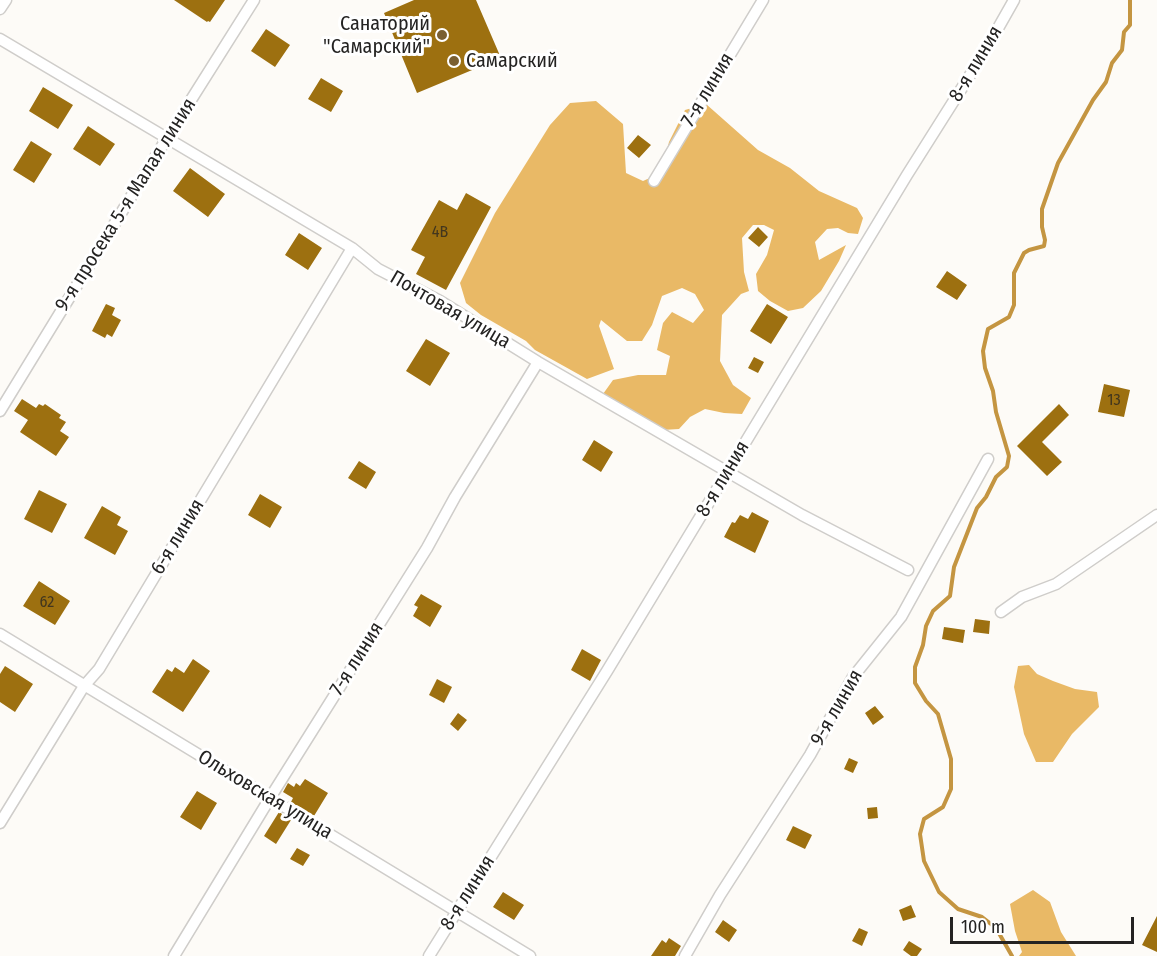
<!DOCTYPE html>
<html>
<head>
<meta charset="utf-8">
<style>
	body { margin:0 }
	#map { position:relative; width:1157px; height:956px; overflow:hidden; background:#fdfbf7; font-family:"Fira Sans Condensed",sans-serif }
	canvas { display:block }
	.scale { position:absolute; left:950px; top:917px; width:184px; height:27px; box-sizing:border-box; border:3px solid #242322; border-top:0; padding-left:8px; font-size:18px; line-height:21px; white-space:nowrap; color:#242322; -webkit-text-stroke:4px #fff; paint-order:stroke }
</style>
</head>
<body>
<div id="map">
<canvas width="1157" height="956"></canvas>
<div class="scale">100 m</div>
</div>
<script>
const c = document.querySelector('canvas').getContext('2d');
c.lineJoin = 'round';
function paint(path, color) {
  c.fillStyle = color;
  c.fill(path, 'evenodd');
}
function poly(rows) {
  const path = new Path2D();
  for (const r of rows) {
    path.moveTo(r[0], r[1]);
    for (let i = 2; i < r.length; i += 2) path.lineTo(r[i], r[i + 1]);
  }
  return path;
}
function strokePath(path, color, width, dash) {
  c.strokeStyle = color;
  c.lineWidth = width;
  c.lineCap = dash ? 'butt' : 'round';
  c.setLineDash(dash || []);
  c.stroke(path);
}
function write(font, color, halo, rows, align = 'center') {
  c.font = font + ' "Fira Sans Condensed",sans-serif';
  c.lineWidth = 6;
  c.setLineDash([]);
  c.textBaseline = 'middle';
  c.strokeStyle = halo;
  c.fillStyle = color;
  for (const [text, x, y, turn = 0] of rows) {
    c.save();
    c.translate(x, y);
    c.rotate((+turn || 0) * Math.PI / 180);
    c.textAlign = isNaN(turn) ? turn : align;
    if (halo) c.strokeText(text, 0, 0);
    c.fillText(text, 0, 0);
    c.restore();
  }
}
paint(poly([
	[596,101,623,124,626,173,643,181,661,173,669,142,685,110,706,104,758,150,790,168,819,191,857,208,863,218,858,234,848,233,838,228,827,229,815,242,819,260,846,245,839,261,821,291,803,308,788,311,770,301,758,291,756,274,767,255,774,230,764,225,753,225,742,238,744,272,749,291,741,294,722,315,720,361,733,385,751,398,742,414,724,413,705,409,690,417,679,429,662,430,603,394,613,380,638,375,666,375,670,356,657,350,663,323,672,312,693,323,704,310,695,294,682,288,662,296,652,325,642,341,627,341,601,320,599,326,614,369,587,379,535,350,526,341,481,315,466,303,460,283,495,213,550,125,570,103],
	[1029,665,1037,674,1053,681,1075,689,1097,692,1099,707,1072,734,1053,762,1036,762,1024,734,1014,687,1018,666],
	[1033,890,1050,902,1061,932,1076,956,1019,956,1022,952,1015,931,1010,904]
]), '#e9b966');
strokePath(poly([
	[1012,956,996,928,982,917,958,909,939,892,924,861,920,834,924,819,943,807,951,789,951,759,938,714,926,701,915,683,915,667,923,645,926,626,933,611,950,596,954,567,977,508,986,497,996,477,1007,467,1009,456,996,412,993,391,985,368,983,351,988,329,1009,317,1014,305,1014,273,1024,253,1029,250,1044,246,1045,240,1042,227,1042,209,1058,163,1093,100,1106,82,1112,63,1122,50,1124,32,1130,25,1130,0]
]), '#c49541', 4);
paint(poly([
	[174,0,225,0,210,22,208,21,207,22],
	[414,0,476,0,501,58,417,93,384,13],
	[266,29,290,45,275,67,251,51],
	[321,78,343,91,331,112,308,99],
	[43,87,73,105,58,129,29,111],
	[88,126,115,144,100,166,73,149],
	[638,135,651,145,639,158,627,148],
	[31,141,52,154,34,183,13,170],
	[190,168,225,194,208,217,173,191],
	[466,193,491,207,446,290,416,274,425,257,411,250,439,200,457,210],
	[758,227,768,237,759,247,748,238],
	[299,233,322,248,308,270,285,255],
	[947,271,967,285,957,300,936,287],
	[106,304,115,308,112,315,121,320,112,337,107,334,105,338,92,331],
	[767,304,788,317,771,344,750,331],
	[426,339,450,353,430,386,406,371],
	[754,357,764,362,758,373,748,368],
	[1104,384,1130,390,1124,417,1098,412],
	[22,399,36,408,39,404,43,406,45,404,61,415,59,418,66,422,60,431,69,437,56,456,20,432,28,420,14,411],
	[1059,404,1069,415,1042,442,1062,462,1047,476,1017,446],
	[594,440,613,452,601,472,582,460],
	[359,461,376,472,366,489,348,478],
	[39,490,67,504,52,533,24,519],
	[260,494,282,507,270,528,248,515],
	[102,506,121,517,117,525,128,531,115,555,84,538],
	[752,512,769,521,755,553,724,537,732,522,735,523,740,515,748,519],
	[39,581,70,601,55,625,23,606],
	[421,594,442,606,430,627,413,616,418,607,414,605],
	[975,619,990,621,989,634,973,632],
	[944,627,965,630,963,643,942,639],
	[582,649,601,660,590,681,571,670],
	[193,659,210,671,183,712,152,692,167,669,172,672,175,667,184,673],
	[5,666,33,684,15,712,0,702,0,674],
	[437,679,452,687,444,703,429,695],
	[875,706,884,717,873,725,865,713],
	[458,713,467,720,458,731,450,724],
	[849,758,858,762,853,773,844,769],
	[305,779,328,793,314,816,291,802,293,798,283,792,288,783,294,787,296,783,300,786],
	[197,791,217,803,201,830,180,817],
	[877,807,878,818,868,819,867,808],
	[279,812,291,820,276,844,264,836],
	[793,826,812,835,805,849,786,840],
	[297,848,310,855,303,866,290,859],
	[503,892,524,905,514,920,493,907],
	[911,905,916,917,903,921,899,910],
	[1157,916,1157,952,1142,945],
	[723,920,737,930,729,942,715,932],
	[859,928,868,932,862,946,852,941],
	[669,938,681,946,675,956,651,956,662,940,666,943],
	[909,941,922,949,917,956,911,956,903,950]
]), '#9d7010');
const street = poly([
	[0,9,6,0],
	[0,39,352,248,378,269,440,301,538,362,802,515,908,570],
	[654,181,763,0],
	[0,411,167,138,254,0],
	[1001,612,1022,597,1056,584,1157,515],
	[0,634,530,956],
	[0,823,84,686,99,669,352,248],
	[174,956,270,798,427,548,455,497,538,362],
	[429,956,607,671,907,175,984,53,1014,0],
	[685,956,720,895,810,755,853,677,901,617,988,459]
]);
strokePath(street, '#cfcdca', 13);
strokePath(street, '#fff', 10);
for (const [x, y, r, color] of [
	[442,35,6,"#7a5f31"],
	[454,61,6,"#7a5f31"]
]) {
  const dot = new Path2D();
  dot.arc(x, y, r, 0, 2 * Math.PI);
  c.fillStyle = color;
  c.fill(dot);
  strokePath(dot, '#fff', 2);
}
write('16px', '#42361e', null, [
	["4В",440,233],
	["13",1114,401],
	["62",47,603]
]);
write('20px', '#242322', '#fff', [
	["Санаторий",430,24],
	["\"Самарский\"",430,47],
	["Самарский",466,61,"left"]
], 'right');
write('20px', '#242322', '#fff', [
	["8-я линия",976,64,-59],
	["7-я линия",708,90,-59],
	["9-я просека 5-я Малая линия",126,205,-58],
	["Почтовая улица",450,310,30],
	["8-я линия",723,479,-59],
	["6-я линия",178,537,-59],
	["7-я линия",357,659,-58],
	["9-я линия",837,708,-60],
	["Ольховская улица",265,795,31],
	["8-я линия",468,893,-58]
]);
</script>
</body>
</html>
